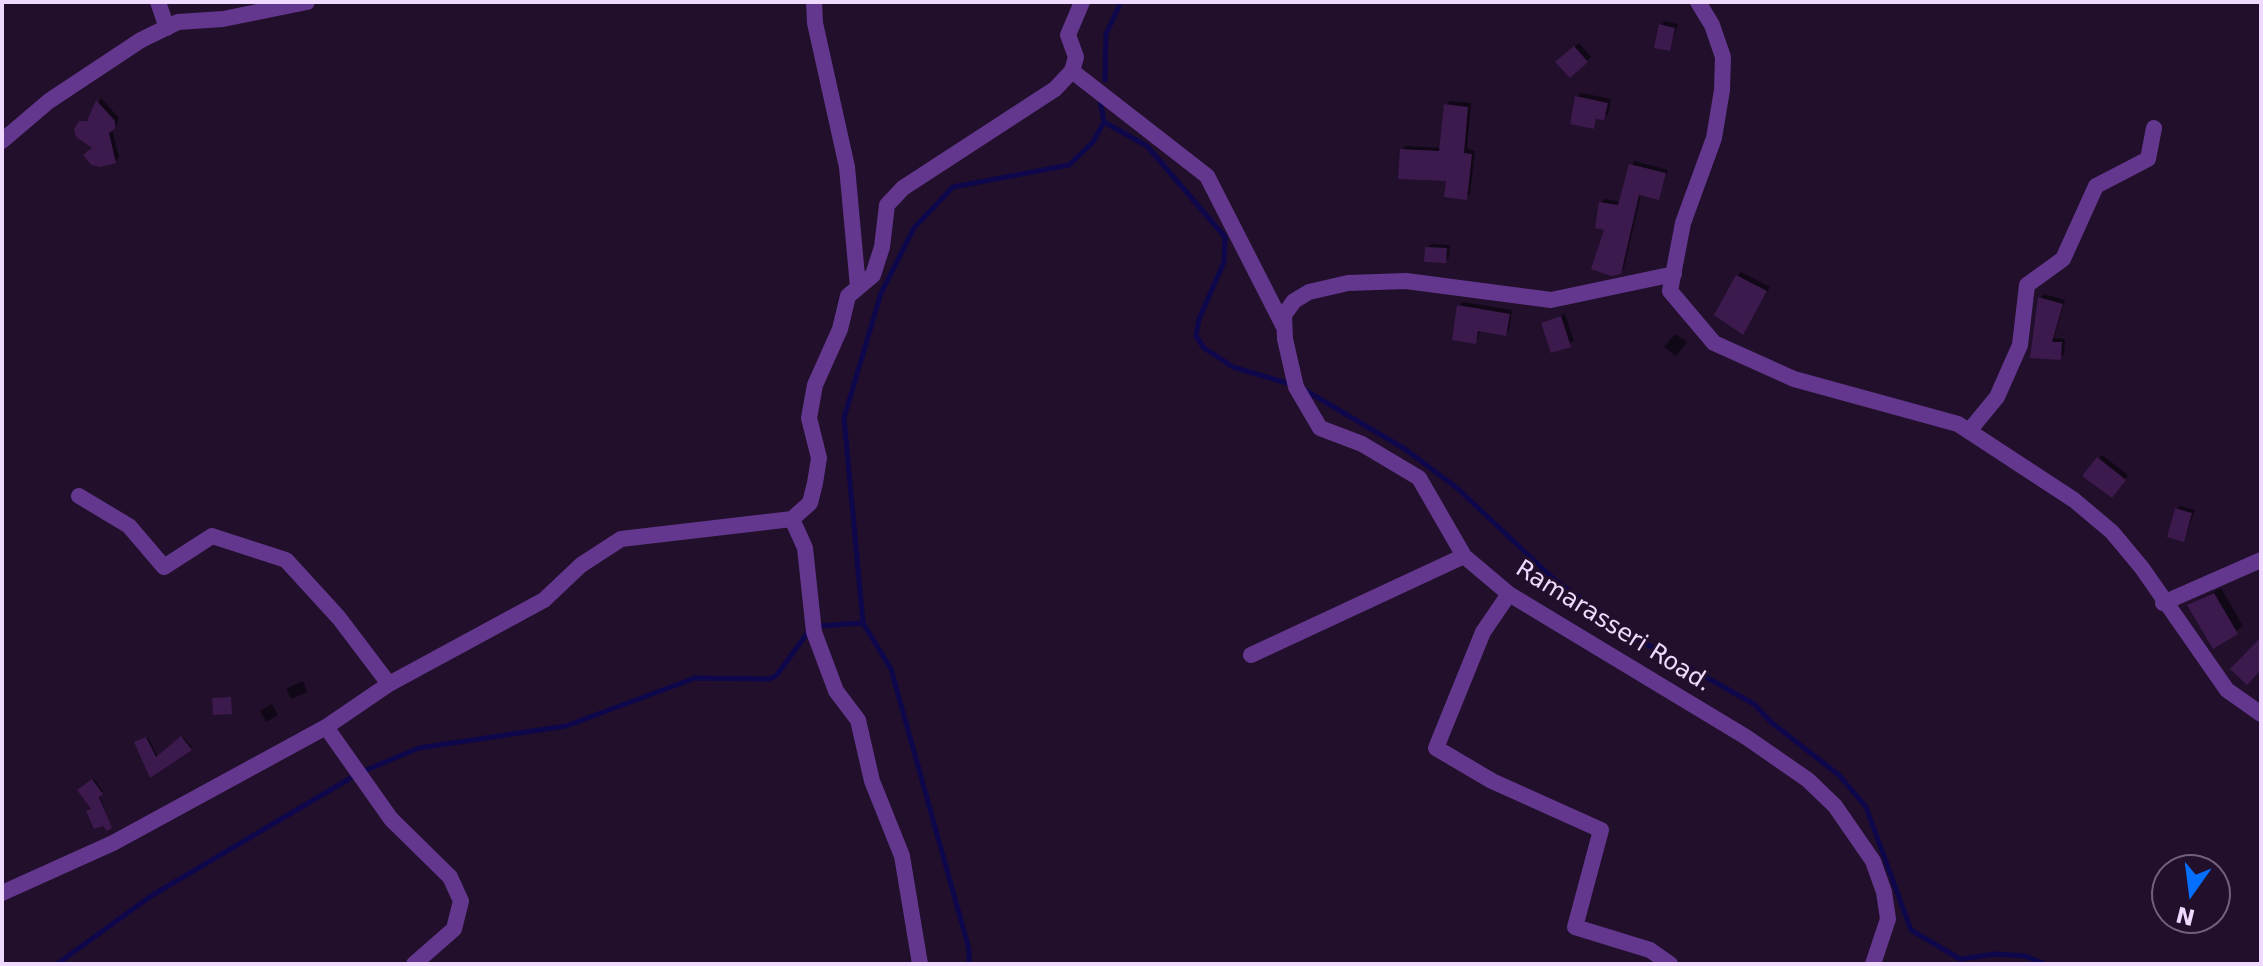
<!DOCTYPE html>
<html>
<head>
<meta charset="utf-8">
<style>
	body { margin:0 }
	#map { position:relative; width:2263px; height:966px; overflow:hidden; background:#210f2b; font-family:"DejaVu Sans",sans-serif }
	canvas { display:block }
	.frame { position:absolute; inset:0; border:4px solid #efd9ff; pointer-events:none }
	.north { position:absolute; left:2151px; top:854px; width:80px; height:80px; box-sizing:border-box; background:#210f2b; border:2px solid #736080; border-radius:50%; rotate:194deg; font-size:22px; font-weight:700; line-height:32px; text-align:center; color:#efd9ff }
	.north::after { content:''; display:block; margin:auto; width:28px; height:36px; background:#056fff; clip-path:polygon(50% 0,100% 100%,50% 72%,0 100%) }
</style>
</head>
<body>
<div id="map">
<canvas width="2263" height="966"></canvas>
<div class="frame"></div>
<div class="north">N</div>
</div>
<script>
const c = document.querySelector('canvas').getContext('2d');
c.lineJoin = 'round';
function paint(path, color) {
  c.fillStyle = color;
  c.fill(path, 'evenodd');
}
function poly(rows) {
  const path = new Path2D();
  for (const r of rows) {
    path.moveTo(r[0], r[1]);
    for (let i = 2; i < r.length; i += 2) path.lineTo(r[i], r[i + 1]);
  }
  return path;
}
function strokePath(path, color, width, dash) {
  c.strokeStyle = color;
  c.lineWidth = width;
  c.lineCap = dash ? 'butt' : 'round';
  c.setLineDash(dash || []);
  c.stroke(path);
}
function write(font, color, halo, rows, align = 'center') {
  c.font = font + ' "DejaVu Sans",sans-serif';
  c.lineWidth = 6;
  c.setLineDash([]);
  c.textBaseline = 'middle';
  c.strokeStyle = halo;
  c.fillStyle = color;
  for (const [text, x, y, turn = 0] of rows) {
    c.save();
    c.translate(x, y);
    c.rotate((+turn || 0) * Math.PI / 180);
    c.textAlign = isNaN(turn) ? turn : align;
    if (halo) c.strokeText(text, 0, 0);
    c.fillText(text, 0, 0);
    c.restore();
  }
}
paint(poly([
	[1665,21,1678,24,1669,49,1661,25],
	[1579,43,1591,57,1570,75,1558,62],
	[1581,93,1611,99,1608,114,1598,117,1593,127,1577,97],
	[101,98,118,117,118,123,112,129,119,157,116,161,95,147,81,123,90,118],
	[1450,101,1471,103,1467,149,1475,151,1470,194,1466,198,1448,179,1402,150,1405,146,1442,148,1446,105],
	[1634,161,1668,170,1658,198,1641,194,1624,268,1620,272,1601,203,1605,199,1621,202],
	[1431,244,1450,245,1449,257,1445,261,1427,248],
	[1741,272,1770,287,1743,332,1737,276],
	[2044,294,2065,300,2054,338,2065,339,2064,354,2060,358,2032,357,2040,298],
	[1463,302,1512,310,1509,330,1505,334,1481,329,1476,342,1459,306],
	[1565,314,1574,341,1552,351,1544,323],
	[1675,334,1687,342,1676,356,1664,347],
	[2102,455,2128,475,2116,492,2098,459],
	[2180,506,2195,510,2184,540,2177,509],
	[2221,588,2243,626,2214,646,2189,605],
	[303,681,307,692,291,699,286,689],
	[272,704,278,715,266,722,260,711],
	[148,737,158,758,183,737,192,747,151,775,138,742],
	[94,779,103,791,99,794,111,827,80,790]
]), '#0007');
strokePath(poly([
	[1105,80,1106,34,1121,2],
	[1104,122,1147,146,1225,237,1224,262,1199,319,1196,336,1204,348,1233,367,1290,384],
	[1303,389,1405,449,1457,488,1557,582,1643,642,1754,704,1772,723,1839,775,1866,807,1911,930,1960,959,1996,954,2025,956,2045,964],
	[817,626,863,623],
	[57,964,151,896,359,773,419,748,566,726,695,678,769,679,776,676,809,631],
	[969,964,969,949,891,669,863,623,844,418,881,293,914,228,953,187,1069,165,1093,142,1104,122,1100,100]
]), '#0f074c', 5);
paint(poly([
	[1659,24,1675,28,1670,51,1654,48],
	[1574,46,1588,62,1570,78,1555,62],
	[1575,96,1608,103,1604,120,1596,119,1594,129,1570,124],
	[96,100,115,121,115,129,109,133,116,163,100,167,91,165,83,155,92,148,76,137,74,129,79,121,87,121],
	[1444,104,1468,107,1464,153,1472,154,1467,200,1444,197,1446,181,1398,179,1400,149,1439,151],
	[1629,164,1666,173,1659,200,1639,195,1621,274,1611,276,1591,269,1604,230,1595,228,1599,202,1618,205],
	[1425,247,1447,248,1446,263,1424,262],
	[1736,275,1767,291,1743,335,1714,315],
	[2038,297,2063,304,2052,342,2062,342,2061,360,2030,358],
	[1457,305,1510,314,1506,336,1478,331,1476,344,1452,340],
	[1561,316,1571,347,1551,353,1541,323],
	[2097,457,2126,480,2112,498,2082,476],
	[2175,508,2192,513,2184,542,2167,537],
	[2214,593,2238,634,2213,649,2187,605],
	[2261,637,2261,670,2247,685,2230,669],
	[231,697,232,714,213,715,212,698],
	[181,736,192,750,150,778,134,742,146,737,156,757],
	[92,779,103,794,99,797,112,828,107,831,103,826,94,829,86,811,91,809,77,790]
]), '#3d1a4d');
strokePath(poly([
	[158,2,167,28],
	[814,2,815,23,847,167,858,287],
	[1698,2,1712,25,1723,57,1722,90,1714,138,1683,223,1670,291,1714,343,1794,379,1958,424,2074,500,2112,532,2142,568,2227,690,2261,714],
	[1072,71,1207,176,1283,325],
	[2,141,49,101,141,40,178,22,223,19,307,2],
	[1674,274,1551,300,1406,281,1348,283,1309,292,1294,301,1284,315,1285,339,1296,387,1320,428,1362,444,1419,478,1464,556,1509,594,1746,737,1808,780,1835,806,1873,861,1884,892,1888,919,1873,964],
	[1969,431,1997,397,2020,345,2027,285,2063,259,2096,186,2148,159,2154,128],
	[79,496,129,526,164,567,212,536,286,560,339,618,389,684],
	[792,519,810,503,815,483,819,458,809,418,815,385,840,329,848,296,873,275,882,247,887,205,903,188,1055,89,1072,71,1076,57,1068,35,1082,2],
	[792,519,805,548,814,632,836,691,858,720,872,781,902,856,920,964],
	[1509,594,1483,632,1436,748,1492,781,1601,830,1575,927,1650,950,1670,964],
	[2163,603,2261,560],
	[1251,655,1464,556],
	[326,727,389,684,544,600,581,565,621,539,792,519],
	[2,893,113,843,326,727,391,819,450,877,461,901,454,929,414,964]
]), '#63378d', 16);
write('24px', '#efd9ff', '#210f2b', [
	["Ramarasseri Road.",1613,627,32]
]);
</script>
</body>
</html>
